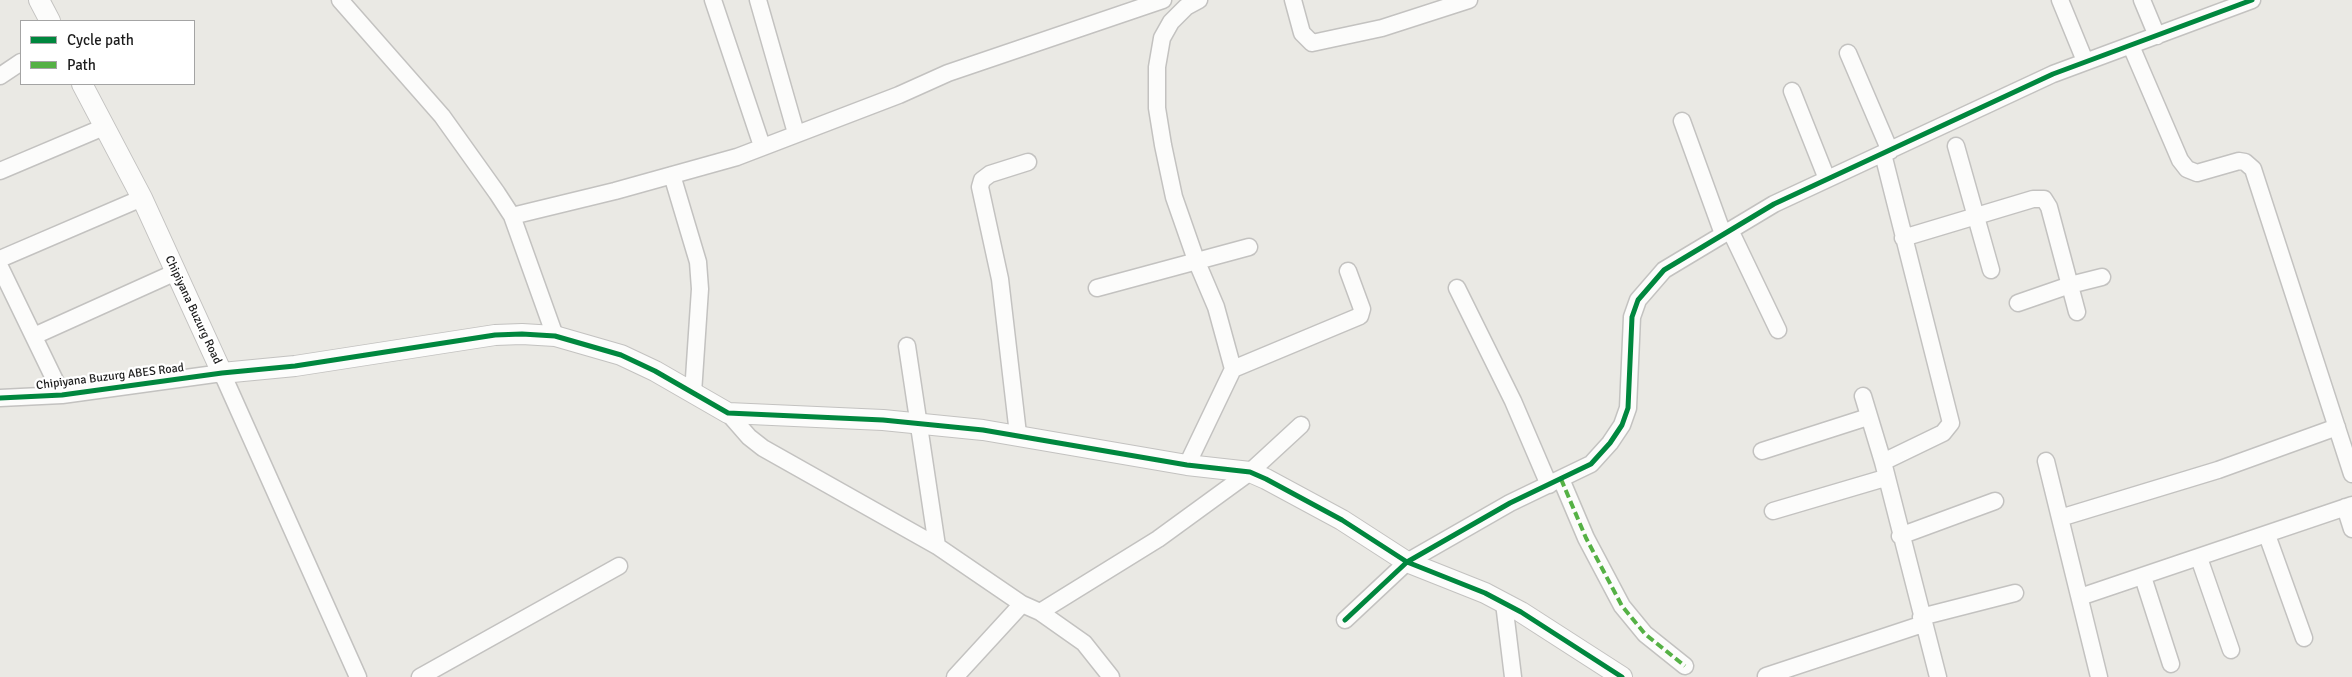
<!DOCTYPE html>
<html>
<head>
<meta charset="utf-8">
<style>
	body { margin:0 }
	#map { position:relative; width:2352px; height:677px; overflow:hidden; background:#eae9e4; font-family:Signika,sans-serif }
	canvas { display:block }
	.legend { position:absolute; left:20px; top:20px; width:175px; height:65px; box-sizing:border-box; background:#fff; border:1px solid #a4a4a4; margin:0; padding:6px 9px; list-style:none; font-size:15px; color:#1c1c1c }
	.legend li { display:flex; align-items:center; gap:10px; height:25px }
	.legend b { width:25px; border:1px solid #a4a4a4 }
</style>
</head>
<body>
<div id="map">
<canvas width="2352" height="677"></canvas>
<ul class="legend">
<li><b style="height:6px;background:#00873e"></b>Cycle path</li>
<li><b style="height:6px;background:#55b145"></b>Path</li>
</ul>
</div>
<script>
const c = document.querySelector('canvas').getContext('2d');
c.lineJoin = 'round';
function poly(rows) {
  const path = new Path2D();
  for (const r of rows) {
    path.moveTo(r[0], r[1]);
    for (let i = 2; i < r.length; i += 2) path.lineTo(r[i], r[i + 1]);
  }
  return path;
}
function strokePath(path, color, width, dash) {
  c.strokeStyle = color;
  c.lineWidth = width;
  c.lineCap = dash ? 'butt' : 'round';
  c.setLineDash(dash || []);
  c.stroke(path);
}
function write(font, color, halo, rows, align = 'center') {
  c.font = font + ' Signika,sans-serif';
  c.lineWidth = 4.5;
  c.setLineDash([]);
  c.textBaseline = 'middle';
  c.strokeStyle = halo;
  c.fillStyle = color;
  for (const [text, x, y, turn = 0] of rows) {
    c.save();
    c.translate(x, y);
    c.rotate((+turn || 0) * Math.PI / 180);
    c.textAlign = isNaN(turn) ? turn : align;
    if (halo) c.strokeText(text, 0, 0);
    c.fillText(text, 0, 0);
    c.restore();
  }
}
const minor = poly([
	[340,0,442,116,497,193,512,216,555,336],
	[713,0,762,146],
	[758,0,796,133],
	[1199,0,1186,7,1171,22,1162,38,1157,67,1157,108,1163,145,1174,197,1196,260,1216,307,1233,369],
	[1293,0,1302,33,1312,43,1382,28,1469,0],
	[2060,0,2085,61],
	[2142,0,2157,36],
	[2131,46,2180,160,2187,169,2197,173,2239,161,2245,162,2253,169,2352,474],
	[1848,53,1890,151],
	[0,76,21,62],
	[1792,91,1827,179],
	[1682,121,1723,234],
	[1956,146,1991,270],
	[0,171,104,127],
	[672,175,698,262,700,289,693,393],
	[512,216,615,191,737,157,899,95,948,73,1163,0],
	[1730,230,1778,330],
	[1903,238,2033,199,2044,199,2049,207,2077,312],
	[0,259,142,198],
	[0,267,62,395],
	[1097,288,1249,247],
	[1457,288,1513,401,1549,485],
	[2018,303,2070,285,2102,277],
	[34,336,176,272],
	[907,346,937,546],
	[1863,396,1883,462,1938,677],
	[0,398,62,395,222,373,358,677],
	[728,413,749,437,763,448,937,546,1022,604],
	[1018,434,1000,279,980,187,982,180,990,174,1028,162],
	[1762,451,1868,417],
	[2046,461,2099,677],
	[1883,462,1943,433,1951,423,1883,154],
	[1187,465,1233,369,1360,316,1362,309,1348,271],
	[1561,479,1586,538,1622,606,1645,634,1685,666],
	[2345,507,2352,529],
	[1773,511,1885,478],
	[2060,518,2218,470,2337,427],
	[2267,535,2304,638],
	[1900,536,1995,501],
	[2199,558,2231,650],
	[2143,577,2171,664],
	[2080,597,2352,505],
	[1504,603,1513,677],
	[1040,612,1084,643,1111,677],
	[1921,617,2015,593],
	[1345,620,1407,562,1510,503,1591,464,1610,443,1622,425,1628,408,1632,317,1638,300,1664,270,1774,204,2053,74,2252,0],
	[1766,676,1923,624],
	[420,677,619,566],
	[955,677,1022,604,1040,612,1158,539,1250,472,1301,425]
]);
const tertiary = poly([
	[39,0,50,21],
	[82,84,142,198,222,373,295,366,495,335,522,334,555,336,621,355,655,371,728,413,883,420,983,430,1187,465,1250,472,1266,479,1342,520,1407,562,1485,593,1521,612,1622,677]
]);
strokePath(minor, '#c3c2c0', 19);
strokePath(tertiary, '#c3c2c0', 22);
strokePath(minor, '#fcfcfb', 16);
strokePath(tertiary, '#fcfcfb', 20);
strokePath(poly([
	[1561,479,1586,538,1622,606,1645,634,1685,666]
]), '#55b145', 4, [8, 4]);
strokePath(poly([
	[0,398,62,395,222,373,295,366,495,335,522,334,555,336,621,355,655,371,728,413,883,420,983,430,1187,465,1250,472,1266,479,1342,520,1407,562,1485,593,1521,612,1622,677],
	[1345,620,1407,562,1510,503,1591,464,1610,443,1622,425,1628,408,1632,317,1638,300,1664,270,1774,204,2053,74,2252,0]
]), '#00873e', 5);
write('12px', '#1c1c1c', '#fff', [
	["Chipiyana Buzurg Road",193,310,65],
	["Chipiyana Buzurg ABES Road",110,377,-7]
]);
</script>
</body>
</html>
